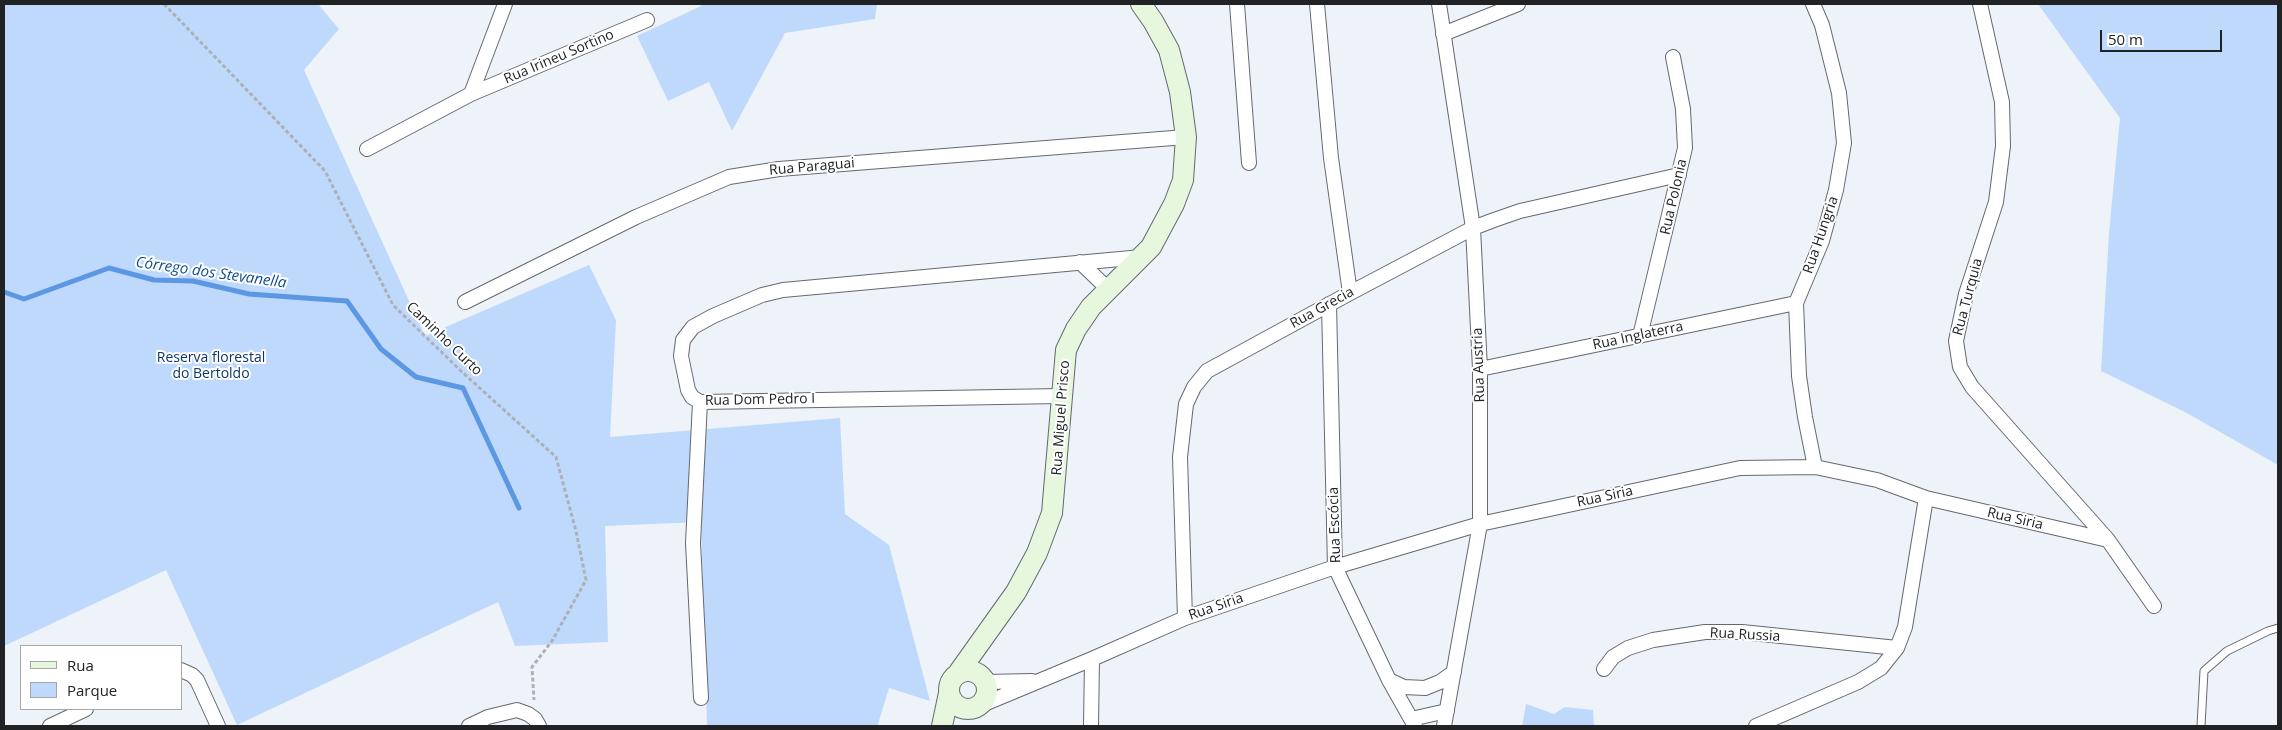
<!DOCTYPE html>
<html>
<head>
<meta charset="utf-8">
<style>
	body { margin:0 }
	#map { position:relative; width:2282px; height:730px; overflow:hidden; background:#eef3fa; font-family:"Open Sans",sans-serif }
	canvas { display:block }
	.frame { position:absolute; inset:0; border:5px solid #202224; pointer-events:none }
	.legend { position:absolute; left:20px; top:645px; width:162px; height:65px; box-sizing:border-box; background:#fff; border:1px solid #a6a7a7; margin:0; padding:6px 9px; list-style:none; font-size:15px; color:#202224 }
	.legend li { display:flex; align-items:center; gap:10px; height:25px }
	.legend b { width:25px; border:1px solid #a6a7a7 }
	.scale { position:absolute; left:2100px; top:30px; width:122px; height:22px; box-sizing:border-box; border:2px solid #202224; border-top:0; padding-left:6px; font-size:15px; line-height:18px; white-space:nowrap; color:#202224; -webkit-text-stroke:4px #fff; paint-order:stroke }
</style>
</head>
<body>
<div id="map">
<canvas width="2282" height="730"></canvas>
<div class="frame"></div>
<ul class="legend">
<li><b style="height:6px;background:#e6f7de"></b>Rua</li>
<li><b style="height:14px;background:#bed9fc"></b>Parque</li>
</ul>
<div class="scale">50 m</div>
</div>
<script>
const c = document.querySelector('canvas').getContext('2d');
c.lineJoin = 'round';
function paint(path, color) {
  c.fillStyle = color;
  c.fill(path, 'evenodd');
}
function poly(rows) {
  const path = new Path2D();
  for (const r of rows) {
    if (r.length === 3) {
      path.moveTo(r[0] + r[2], r[1]);
      path.arc(r[0], r[1], r[2], 0, 2 * Math.PI);
      continue;
    }
    path.moveTo(r[0], r[1]);
    for (let i = 2; i < r.length; i += 2) path.lineTo(r[i], r[i + 1]);
  }
  return path;
}
function strokePath(path, color, width, dash) {
  c.strokeStyle = color;
  c.lineWidth = width;
  c.lineCap = dash ? 'butt' : 'round';
  c.setLineDash(dash || []);
  c.stroke(path);
}
function write(font, color, halo, rows, align = 'center') {
  c.font = font + ' "Open Sans",sans-serif';
  c.lineWidth = 4;
  c.setLineDash([]);
  c.textBaseline = 'middle';
  c.strokeStyle = halo;
  c.fillStyle = color;
  for (const [text, x, y, turn = 0] of rows) {
    c.save();
    c.translate(x, y);
    c.rotate((+turn || 0) * Math.PI / 180);
    c.textAlign = isNaN(turn) ? turn : align;
    if (halo) c.strokeText(text, 0, 0);
    c.fillText(text, 0, 0);
    c.restore();
  }
}
paint(poly([
	[4,4,318,4,339,29,304,70,425,336,589,265,616,320,610,437,840,418,845,514,889,545,930,701,889,688,878,724,880,726,707,726,701,522,605,526,608,642,515,646,498,602,237,725,166,570,4,646],
	[700,4,877,4,875,19,785,33,732,131,709,82,668,101,637,36,701,6],
	[2038,4,2278,4,2278,465,2185,412,2101,371,2109,233,2120,118],
	[1526,704,1554,714,1565,707,1593,710,1594,726,1522,726]
]), '#bed9fc');
strokePath(poly([
	[4,292,24,299,109,268,154,280,193,281,249,294,347,301,381,349,416,377,463,388,519,508]
]), '#5c97e3', 5);
const lane = poly([
	[2201,726,2204,671,2227,651,2268,631,2278,628]
]);
const street = poly([
	[1237,4,1249,163],
	[1317,4,1331,158,1350,293],
	[1439,4,1473,228,1480,369,1480,524,1444,726],
	[1813,4,1822,25,1839,93,1844,143,1836,190,1822,241,1796,303,1799,376,1805,417,1815,467],
	[1980,4,2002,102,2003,146,1996,202,1966,294,1956,341,1960,367,1972,387,2108,540],
	[1443,34,1518,4],
	[471,94,647,20],
	[367,149,471,94,505,4],
	[1080,262,1109,290],
	[465,302,636,217,729,177,779,169,1186,137],
	[1329,304,1335,567,1389,680,1415,726],
	[1640,336,1685,148,1683,109,1673,57],
	[1480,369,1796,303],
	[1061,396,700,402,692,397,688,390,681,356,683,340,693,327,713,316,762,295,783,290,1142,257],
	[700,402,693,543,701,698],
	[1185,618,1180,457,1186,404,1194,387,1207,371,1350,293,1473,228,1494,220,1520,211,1679,175],
	[1604,669,1613,657,1628,648,1653,640,1705,632,1742,632,1897,648],
	[181,670,192,675,197,680,218,726],
	[1389,680,1404,687,1425,688,1440,682,1454,672],
	[986,682,1032,681],
	[979,706,1092,659,1185,618,1335,567,1480,524,1740,468,1815,467,1877,480,1926,498,2108,540,2154,606],
	[1411,719,1447,711],
	[50,726,86,709],
	[469,726,488,717,517,710,528,714,535,719,539,726],
	[1091,726,1092,659],
	[1756,726,1858,682,1881,668,1897,648,1905,627,1926,498]
]);
const secondary = poly([
	[968,690,19],
	[959,672,1016,592,1037,553,1052,513,1066,350,1076,329,1091,307,1151,247,1174,204,1183,180,1186,137,1180,92,1169,50,1153,21,1141,4],
	[942,726,949,693]
]);
strokePath(lane, '#65696f', 9);
strokePath(street, '#65696f', 16);
strokePath(secondary, '#65696f', 22);
strokePath(poly([
	[164,4,325,171,393,305,462,372,556,457,576,531,586,580,552,641,532,667,534,700]
]), '#acb1b6', 3, [4, 2.5]);
strokePath(lane, '#fff', 7);
strokePath(street, '#fff', 14);
strokePath(secondary, '#e6f7de', 20);
write('14px', '#202224', '#fff', [
	["Rua Irineu Sortino",559,57,-23],
	["Rua Paraguai",812,167,-5],
	["Rua Polonia",1674,197,-77],
	["Rua Hungria",1821,235,-71],
	["Rua Turquia",1968,297,-75],
	["Rua Grecia",1322,308,-29],
	["Rua Inglaterra",1638,336,-12],
	["Caminho Curto",444,339,44],
	["Rua Austria",1479,365,-92],
	["Rua Dom Pedro I",760,400,-1],
	["Rua Miguel Prisco",1061,418,-86],
	["Rua Siria",1605,497,-12],
	["Rua Siria",2015,519,13],
	["Rua Escócia",1335,525,-92],
	["Rua Siria",1216,607,-19],
	["Rua Russia",1745,635,3]
]);
write('14px', '#0e3767', '#fff', [
	["Reserva florestal",211,358],
	["do Bertoldo",211,374]
]);
write('italic 15px', '#0f4b8f', '#fff', [
	["Córrego dos Stevanella",211,273,8]
]);
</script>
</body>
</html>
